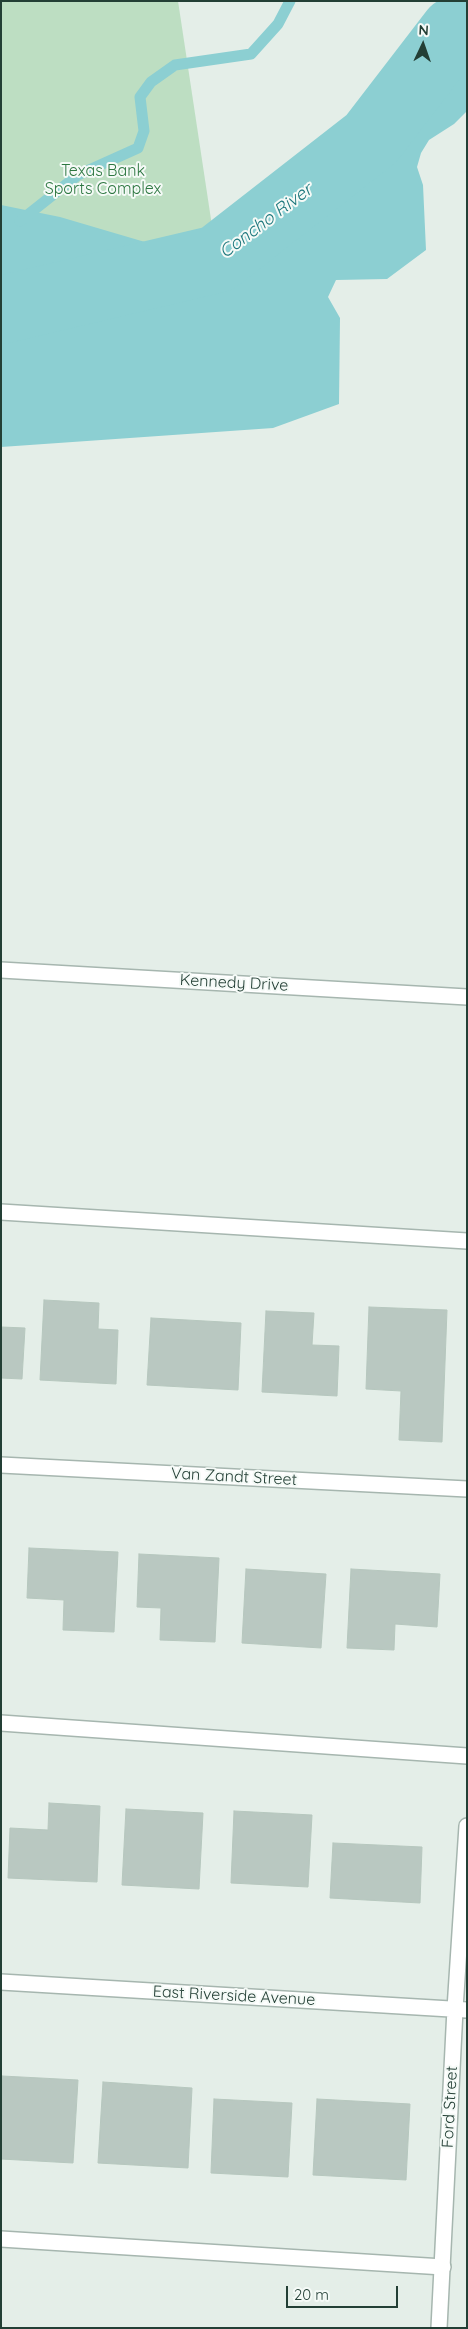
<!DOCTYPE html>
<html>
<head>
<meta charset="utf-8">
<style>
	body { margin:0 }
	#map { position:relative; width:468px; height:2329px; overflow:hidden; background:#e4eee8; font-family:Quicksand,sans-serif }
	canvas { display:block }
	.frame { position:absolute; inset:0; border:2px solid #233f35; pointer-events:none }
	.north { position:absolute; left:398px; top:20px; width:50px; height:50px; -webkit-text-stroke:4px #f5faf7; paint-order:stroke; rotate:3deg; font-size:14px; font-weight:700; line-height:20px; text-align:center; color:#233f35 }
	.north::after { content:''; display:block; margin:auto; width:18px; height:22px; background:#233f35; clip-path:polygon(50% 0,100% 100%,50% 72%,0 100%) }
	.scale { position:absolute; left:286px; top:2286px; width:112px; height:22px; box-sizing:border-box; border:2px solid #233f35; border-top:0; padding-left:6px; font-size:15px; line-height:18px; white-space:nowrap; color:#233f35; -webkit-text-stroke:4px #f5faf7; paint-order:stroke }
</style>
</head>
<body>
<div id="map">
<canvas width="468" height="2329"></canvas>
<div class="frame"></div>
<div class="north">N</div>
<div class="scale">20 m</div>
</div>
<script>
const c = document.querySelector('canvas').getContext('2d');
c.lineJoin = 'round';
function paint(path, color) {
  c.fillStyle = color;
  c.fill(path, 'evenodd');
}
function poly(rows) {
  const path = new Path2D();
  for (const r of rows) {
    path.moveTo(r[0], r[1]);
    for (let i = 2; i < r.length; i += 2) path.lineTo(r[i], r[i + 1]);
  }
  return path;
}
function strokePath(path, color, width, dash) {
  c.strokeStyle = color;
  c.lineWidth = width;
  c.lineCap = dash ? 'butt' : 'round';
  c.setLineDash(dash || []);
  c.stroke(path);
}
function write(font, color, halo, rows, align = 'center') {
  c.font = font + ' Quicksand,sans-serif';
  c.lineWidth = 4;
  c.setLineDash([]);
  c.textBaseline = 'middle';
  c.strokeStyle = halo;
  c.fillStyle = color;
  for (const [text, x, y, turn = 0] of rows) {
    c.save();
    c.translate(x, y);
    c.rotate((+turn || 0) * Math.PI / 180);
    c.textAlign = isNaN(turn) ? turn : align;
    if (halo) c.strokeText(text, 0, 0);
    c.fillText(text, 0, 0);
    c.restore();
  }
}
paint(poly([
	[1,1,178,1,217,259,1,310]
]), '#bddec2');
paint(poly([
	[467,44,467,111,454,124,429,140,421,153,417,167,423,185,426,250,387,279,336,280,328,297,340,318,339,404,273,428,1,447,1,205,60,217,189,255,270,225,393,104]
]), '#8ccfd2');
strokePath(poly([
	[20,221,78,175,138,148,144,131,140,97,151,82,175,65,251,54,278,24,290,1]
]), '#8ccfd2', 11);
strokePath(poly([
	[1,310,217,259,371,139,454,31,467,27]
]), '#8ccfd2', 68);
const building = poly([
	[44,1300,99,1303,98,1329,118,1330,116,1384,40,1380,44,1300],
	[369,1307,447,1310,442,1442,399,1440,401,1391,366,1389,369,1307],
	[266,1311,314,1313,312,1345,339,1346,337,1396,262,1392,266,1311],
	[151,1318,241,1323,238,1390,147,1385,151,1318],
	[1,1327,25,1328,22,1379,1,1378,1,1327],
	[29,1548,118,1552,114,1632,63,1630,64,1600,27,1598,29,1548],
	[139,1554,219,1558,215,1642,160,1640,161,1608,137,1607,139,1554],
	[246,1569,326,1574,321,1648,242,1643,246,1569],
	[351,1569,440,1574,437,1627,395,1624,394,1650,347,1648,351,1569],
	[49,1803,100,1806,97,1882,8,1878,10,1828,48,1830,49,1803],
	[126,1809,203,1813,199,1889,122,1885,126,1809],
	[234,1811,312,1815,308,1887,231,1883,234,1811],
	[333,1843,422,1847,420,1903,330,1898,333,1843],
	[2,2076,78,2080,73,2163,1,2159,2,2076],
	[103,2082,192,2088,188,2168,98,2163,103,2082],
	[214,2099,292,2103,288,2177,211,2173,214,2099],
	[317,2099,410,2104,406,2180,313,2175,317,2099]
]);
paint(building, '#b9c8c1');
strokePath(building, '#b6c7be', 1);
const service = poly([
	[1,1212,467,1241],
	[1,1723,467,1756],
	[1,2239,443,2267]
]);
const minor = poly([
	[1,970,467,997],
	[1,1465,467,1489],
	[1,1982,467,2010],
	[439,2328,455,2009,467,1826]
]);
strokePath(service, '#a6b6af', 18);
strokePath(minor, '#a6b6af', 18);
strokePath(service, '#fff', 15);
strokePath(minor, '#fff', 15);
write('16px', '#2d7741', '#f5faf7', [
	["Texas Bank",103,171],
	["Sports Complex",103,189]
]);
write('16px', '#233f35', '#f5faf7', [
	["Kennedy Drive",234,983,3],
	["Van Zandt Street",234,1477,3],
	["East Riverside Avenue",234,1996,3],
	["Ford Street",450,2107,-87]
]);
write('italic 18px', '#1c777c', '#f5faf7', [
	["Concho River",266,221,-37]
]);
</script>
</body>
</html>
